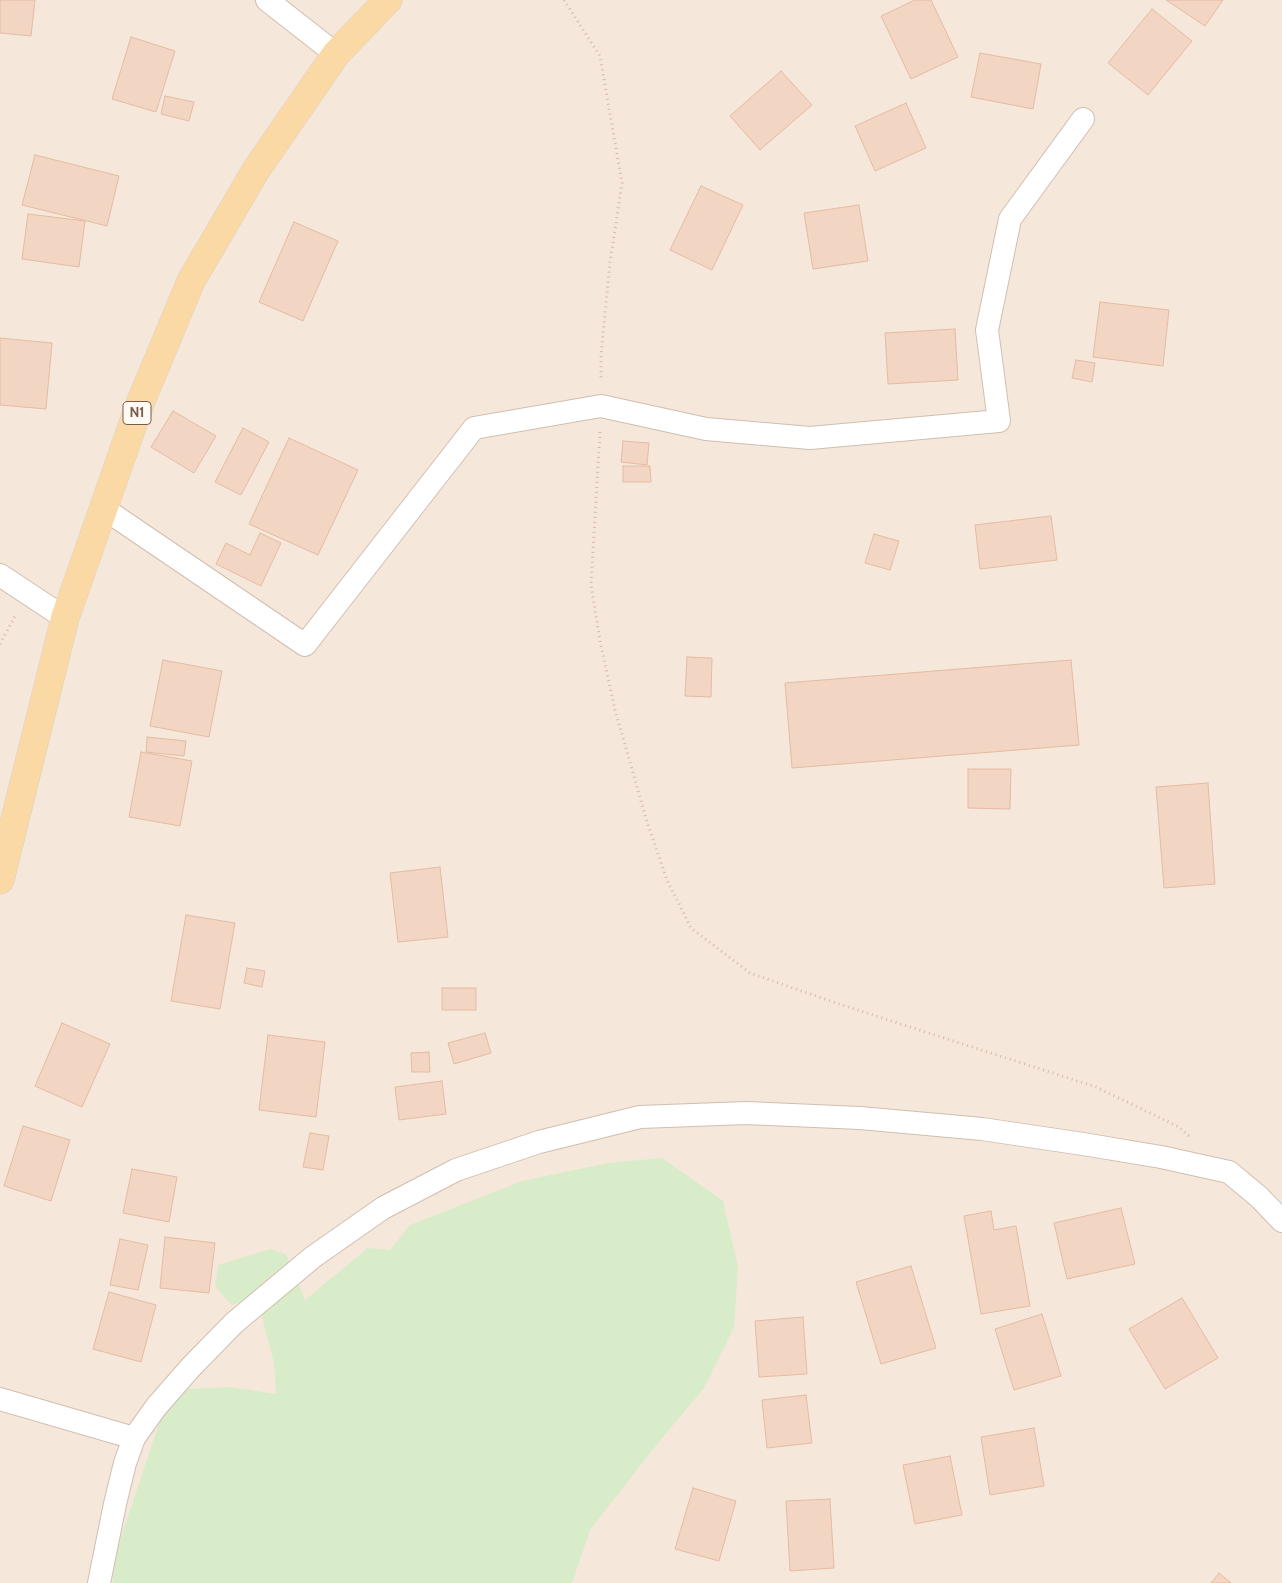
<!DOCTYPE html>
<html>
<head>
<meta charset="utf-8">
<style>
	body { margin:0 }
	canvas { display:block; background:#fdf6ec }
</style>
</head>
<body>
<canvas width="1282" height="1583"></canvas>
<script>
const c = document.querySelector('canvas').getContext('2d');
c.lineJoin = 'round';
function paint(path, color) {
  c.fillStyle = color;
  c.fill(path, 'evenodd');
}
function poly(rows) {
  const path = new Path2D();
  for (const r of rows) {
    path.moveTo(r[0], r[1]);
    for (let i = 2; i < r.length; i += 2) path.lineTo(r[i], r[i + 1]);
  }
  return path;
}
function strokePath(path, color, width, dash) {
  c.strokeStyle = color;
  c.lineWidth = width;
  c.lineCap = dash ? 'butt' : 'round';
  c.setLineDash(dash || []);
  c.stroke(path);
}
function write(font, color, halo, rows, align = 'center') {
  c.font = font + ' Cabin,sans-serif';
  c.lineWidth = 4;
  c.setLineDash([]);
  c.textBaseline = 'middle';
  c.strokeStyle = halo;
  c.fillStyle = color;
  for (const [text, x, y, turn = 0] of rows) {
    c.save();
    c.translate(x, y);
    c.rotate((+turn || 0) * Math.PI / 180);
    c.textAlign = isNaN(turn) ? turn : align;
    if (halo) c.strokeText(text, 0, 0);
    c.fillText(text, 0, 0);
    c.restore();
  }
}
paint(poly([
	[0,0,1282,0,1282,1583,0,1583]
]), '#f5e8da');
paint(poly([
	[662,1158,723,1201,738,1267,734,1327,704,1388,653,1449,590,1530,572,1583,112,1583,117,1549,163,1412,186,1389,231,1387,276,1394,274,1362,264,1326,259,1295,232,1305,215,1286,218,1265,270,1249,286,1254,305,1300,368,1248,390,1250,410,1225,522,1181,608,1163]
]), '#d8ecc9');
const building = poly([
	[0,0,35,0,31,36,0,33,0,0],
	[915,0,931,0,958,57,911,79,881,16,915,0],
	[1166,0,1223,0,1205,26,1166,0],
	[1152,9,1192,41,1148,95,1108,63,1152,9],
	[131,37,175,51,156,112,112,99,131,37],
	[980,53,1041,64,1033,109,971,97,980,53],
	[781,71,812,105,760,150,730,116,781,71],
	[165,96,194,102,189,121,161,114,165,96],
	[906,103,926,148,875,171,855,126,906,103],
	[35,155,119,176,107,226,22,205,35,155],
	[701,186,743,205,712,270,670,250,701,186],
	[859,205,868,261,813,269,804,213,859,205],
	[28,214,85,221,79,267,22,259,28,214],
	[294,222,338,241,303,321,259,302,294,222],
	[1100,302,1169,310,1163,366,1093,357,1100,302],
	[955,329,958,380,888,384,885,333,955,329],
	[0,338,52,343,46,409,0,405,0,338],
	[1076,360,1095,363,1092,382,1072,378,1076,360],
	[173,411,216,436,194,473,151,447,173,411],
	[243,428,269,442,241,495,215,482,243,428],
	[289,438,358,470,318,555,249,524,289,438],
	[623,441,649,443,647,465,621,462,623,441],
	[623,466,650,466,651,482,623,482,623,466],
	[1051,516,1057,560,980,569,975,525,1051,516],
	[260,533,281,543,261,586,216,564,226,543,250,555,260,533],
	[874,534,899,541,890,570,865,563,874,534],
	[687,657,712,658,711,697,685,696,687,657],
	[163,660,222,671,209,737,150,726,163,660],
	[1071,660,1079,745,792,768,785,683,1071,660],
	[147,737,186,741,184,756,146,752,147,737],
	[141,752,192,761,180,826,129,817,141,752],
	[968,769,1011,769,1010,809,968,808,968,769],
	[1208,783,1215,884,1164,888,1156,787,1208,783],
	[440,867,448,937,398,942,390,873,440,867],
	[186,915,235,923,220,1009,171,1001,186,915],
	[247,968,265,971,262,987,244,983,247,968],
	[442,988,476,988,476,1010,442,1010,442,988],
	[62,1023,110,1044,82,1107,35,1086,62,1023],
	[485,1033,491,1053,454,1064,448,1043,485,1033],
	[268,1035,325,1042,316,1117,259,1110,268,1035],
	[429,1052,430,1072,412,1072,411,1053,429,1052],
	[442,1081,446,1114,399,1120,395,1087,442,1081],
	[23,1126,70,1140,51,1201,4,1186,23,1126],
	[310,1133,329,1136,323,1170,303,1167,310,1133],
	[132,1169,177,1177,169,1222,123,1213,132,1169],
	[1121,1208,1135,1264,1067,1279,1054,1223,1121,1208],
	[991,1211,994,1230,1016,1226,1030,1306,981,1314,964,1216,991,1211],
	[165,1237,215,1243,209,1293,160,1288,165,1237],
	[120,1239,148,1245,138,1290,110,1285,120,1239],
	[911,1266,936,1348,881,1364,856,1282,911,1266],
	[109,1292,156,1305,141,1362,93,1349,109,1292],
	[1182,1298,1218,1358,1165,1389,1129,1329,1182,1298],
	[1042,1314,1061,1376,1014,1390,995,1329,1042,1314],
	[803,1317,807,1374,759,1377,755,1321,803,1317],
	[806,1395,812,1443,767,1448,762,1400,806,1395],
	[1034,1428,1044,1486,990,1495,981,1437,1034,1428],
	[950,1456,962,1515,915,1524,903,1465,950,1456],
	[693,1488,736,1501,719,1561,675,1549,693,1488],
	[830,1499,834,1568,790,1571,786,1501,830,1499],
	[1219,1573,1231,1583,1211,1583,1219,1573]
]);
paint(building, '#f3d5c3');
strokePath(building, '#e6bba3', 1);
const minor = poly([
	[267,0,336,54],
	[103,508,305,645,474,428,601,406,706,429,810,438,999,421,987,330,1010,219,1083,119],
	[0,575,65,618],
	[0,1399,134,1438,125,1463,115,1504,99,1583],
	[134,1438,156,1407,191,1367,234,1323,313,1257,383,1208,456,1170,539,1142,640,1117,746,1113,860,1118,982,1129,1083,1144,1161,1157,1229,1172,1259,1197,1282,1221]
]);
const primary = poly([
	[0,880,65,618,141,401,191,281,256,170,336,54,388,0]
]);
strokePath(minor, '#d1beb0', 24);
strokePath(primary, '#dad1cd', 29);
strokePath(poly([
	[564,0,600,56,622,183,610,263,601,355,601,381],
	[600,432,591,584,600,641,615,710,647,822,667,880,691,928,750,973,839,1004,1096,1087,1179,1127,1189,1136],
	[0,644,16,614]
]), '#d9b8a5', 3, [1, 4]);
strokePath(minor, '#fff', 22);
strokePath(primary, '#fbd9a5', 28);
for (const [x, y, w] of [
	[137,413,28]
]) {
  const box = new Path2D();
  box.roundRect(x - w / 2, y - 11.5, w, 23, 4);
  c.fillStyle = '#fffaf3';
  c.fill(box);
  strokePath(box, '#7a5c4d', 1);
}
write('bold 14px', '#7a5c4d', null, [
	["N1",137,413]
]);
</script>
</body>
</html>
